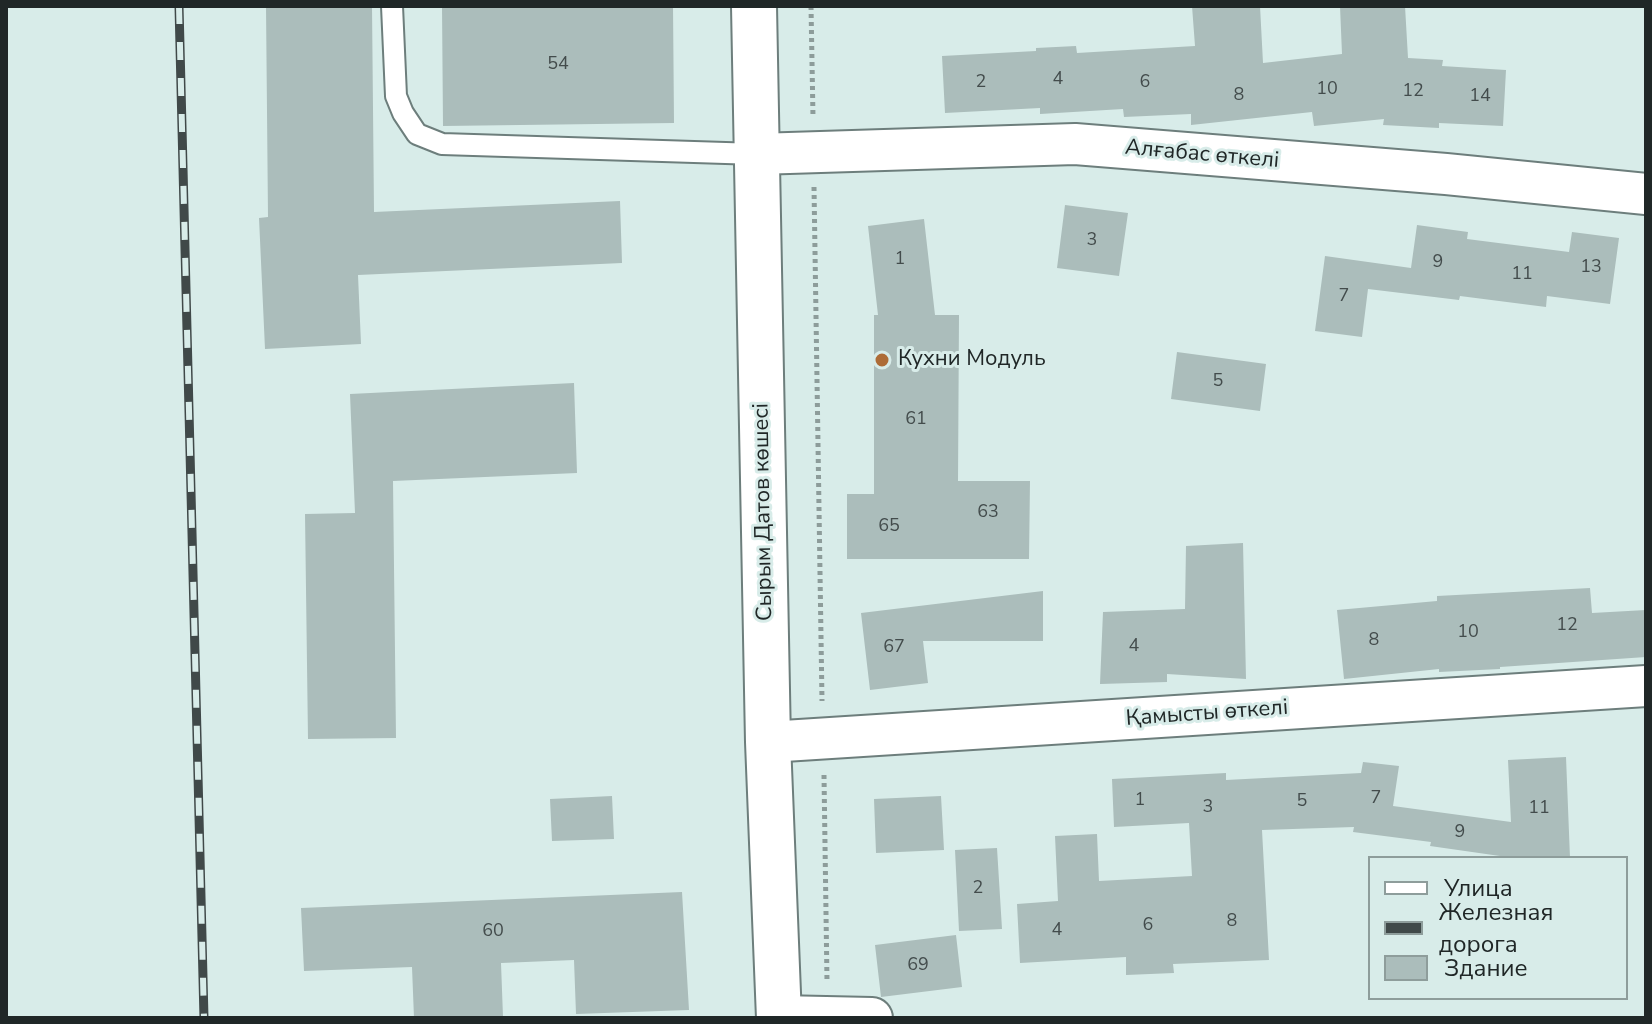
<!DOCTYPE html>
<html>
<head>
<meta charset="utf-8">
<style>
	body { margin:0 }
	#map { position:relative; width:1652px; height:1024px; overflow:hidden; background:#d8ece9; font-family:"Nunito Sans",sans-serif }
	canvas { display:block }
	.frame { position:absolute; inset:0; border:8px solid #202727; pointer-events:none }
	.legend { position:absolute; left:1368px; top:856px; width:260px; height:144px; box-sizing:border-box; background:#d8ece9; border:2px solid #8e9d9b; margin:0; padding:10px 14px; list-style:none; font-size:24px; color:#202727 }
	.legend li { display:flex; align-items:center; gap:16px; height:40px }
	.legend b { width:40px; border:2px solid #8e9d9b }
</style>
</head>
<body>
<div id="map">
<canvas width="1652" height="1024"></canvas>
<div class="frame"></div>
<ul class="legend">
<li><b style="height:10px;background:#fff"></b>Улица</li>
<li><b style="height:10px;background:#404949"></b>Железная дорога</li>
<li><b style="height:22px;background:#abbdbb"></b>Здание</li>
</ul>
</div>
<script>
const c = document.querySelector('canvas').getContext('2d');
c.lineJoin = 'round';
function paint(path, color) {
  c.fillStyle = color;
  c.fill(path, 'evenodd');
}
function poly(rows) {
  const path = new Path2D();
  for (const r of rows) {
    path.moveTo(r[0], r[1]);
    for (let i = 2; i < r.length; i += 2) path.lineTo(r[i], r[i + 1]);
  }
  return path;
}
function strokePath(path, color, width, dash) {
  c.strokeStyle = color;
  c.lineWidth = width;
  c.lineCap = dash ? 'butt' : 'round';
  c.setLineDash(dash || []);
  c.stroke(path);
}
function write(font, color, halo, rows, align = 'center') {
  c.font = font + ' "Nunito Sans",sans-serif';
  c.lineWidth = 6;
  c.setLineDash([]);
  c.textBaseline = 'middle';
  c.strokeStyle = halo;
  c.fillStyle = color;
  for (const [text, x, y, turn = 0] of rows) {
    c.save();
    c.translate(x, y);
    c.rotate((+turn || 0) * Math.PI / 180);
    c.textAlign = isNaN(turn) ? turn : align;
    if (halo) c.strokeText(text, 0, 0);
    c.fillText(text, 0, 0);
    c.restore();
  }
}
paint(poly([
	[266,6,372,6,374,212,620,201,622,263,358,275,361,344,265,349,259,218,268,217],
	[442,6,673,6,674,123,443,126],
	[1192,6,1260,6,1263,63,1342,54,1340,6,1405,6,1408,58,1443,60,1442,66,1506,70,1503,126,1439,123,1439,128,1383,125,1384,119,1314,126,1312,112,1191,125,1191,114,1124,117,1123,109,1040,114,1040,108,945,113,942,56,1036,51,1036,48,1076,46,1077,53,1195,46],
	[1065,205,1128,213,1119,276,1057,268],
	[924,219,935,315,959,315,958,481,1030,481,1029,559,847,559,847,494,874,494,874,315,878,315,868,226],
	[1417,225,1468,232,1467,239,1569,252,1572,232,1619,238,1610,304,1547,296,1546,307,1460,296,1459,300,1368,289,1362,337,1315,331,1325,256,1411,268],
	[1177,352,1266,364,1260,411,1171,399],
	[574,383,577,473,393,481,396,738,308,739,305,514,355,513,350,394],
	[1243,543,1246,679,1167,674,1167,682,1100,684,1103,612,1185,609,1186,546],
	[1590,588,1592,613,1646,610,1646,657,1500,667,1500,669,1439,672,1439,669,1344,679,1337,610,1437,601,1437,596],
	[1043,591,1043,641,923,641,928,683,870,690,861,613],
	[1566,757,1570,858,1514,858,1430,846,1431,842,1353,832,1354,827,1262,830,1269,960,1173,964,1174,973,1126,975,1126,957,1020,963,1017,904,1058,901,1055,836,1097,834,1099,881,1192,876,1189,823,1114,827,1112,779,1226,773,1226,780,1361,773,1363,762,1399,766,1393,806,1511,822,1508,760],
	[612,796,614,839,552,841,550,799],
	[941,796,944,850,876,853,874,799],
	[997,848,1002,929,959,931,955,850],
	[682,892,689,1010,576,1014,574,960,501,963,503,1017,414,1018,412,967,304,971,301,908],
	[956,935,962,987,881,997,875,945]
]), '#abbdbb');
const lane = poly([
	[392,6,396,96,403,113,417,134,442,144,757,154]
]);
const street = poly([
	[757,154,1075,144,1446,174,1646,194],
	[768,742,1646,686],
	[779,1016,872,1018]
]);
const secondary = poly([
	[754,6,768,742,779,1018]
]);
strokePath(lane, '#6d7e7c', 24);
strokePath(street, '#6d7e7c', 44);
strokePath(secondary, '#6d7e7c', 48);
strokePath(poly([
	[811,6,813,117],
	[814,187,822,701],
	[824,775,827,981]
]), '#8d9c9a', 5, [4, 4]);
strokePath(lane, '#fff', 20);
strokePath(street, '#fff', 40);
strokePath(secondary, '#fff', 44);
const rail = poly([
	[179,6,204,1018]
]);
strokePath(rail, '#404949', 9);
strokePath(rail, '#d8ece9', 6, [18]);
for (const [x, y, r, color] of [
	[882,360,8,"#ad6c37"]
]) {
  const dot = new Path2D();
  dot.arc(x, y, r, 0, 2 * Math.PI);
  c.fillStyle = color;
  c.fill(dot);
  strokePath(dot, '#d8ece9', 3);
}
write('18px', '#434c4c', null, [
	["54",558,65],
	["4",1058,80],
	["2",981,83],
	["6",1145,83],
	["10",1327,90],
	["12",1413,92],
	["8",1239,96],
	["14",1480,97],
	["3",1092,241],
	["1",900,260],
	["9",1438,263],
	["13",1591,268],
	["11",1522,275],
	["7",1344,297],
	["5",1218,382],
	["61",916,420],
	["63",988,513],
	["65",889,527],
	["12",1567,626],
	["10",1468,633],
	["8",1374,641],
	["4",1134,647],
	["67",894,648],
	["7",1376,799],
	["1",1140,801],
	["5",1302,802],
	["3",1208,808],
	["11",1539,809],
	["9",1460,833],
	["2",978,889],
	["8",1232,922],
	["6",1148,926],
	["4",1057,931],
	["60",493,932],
	["69",918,966]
]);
write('22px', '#202727', '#d8ece9', [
	["Алғабас өткелі",1202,155,5],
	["Сырым Датов көшесі",764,512,-91],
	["Қамысты өткелі",1207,714,-4]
]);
write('22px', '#202727', '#d8ece9', [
	["Кухни Модуль",898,360]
], 'left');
</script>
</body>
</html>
